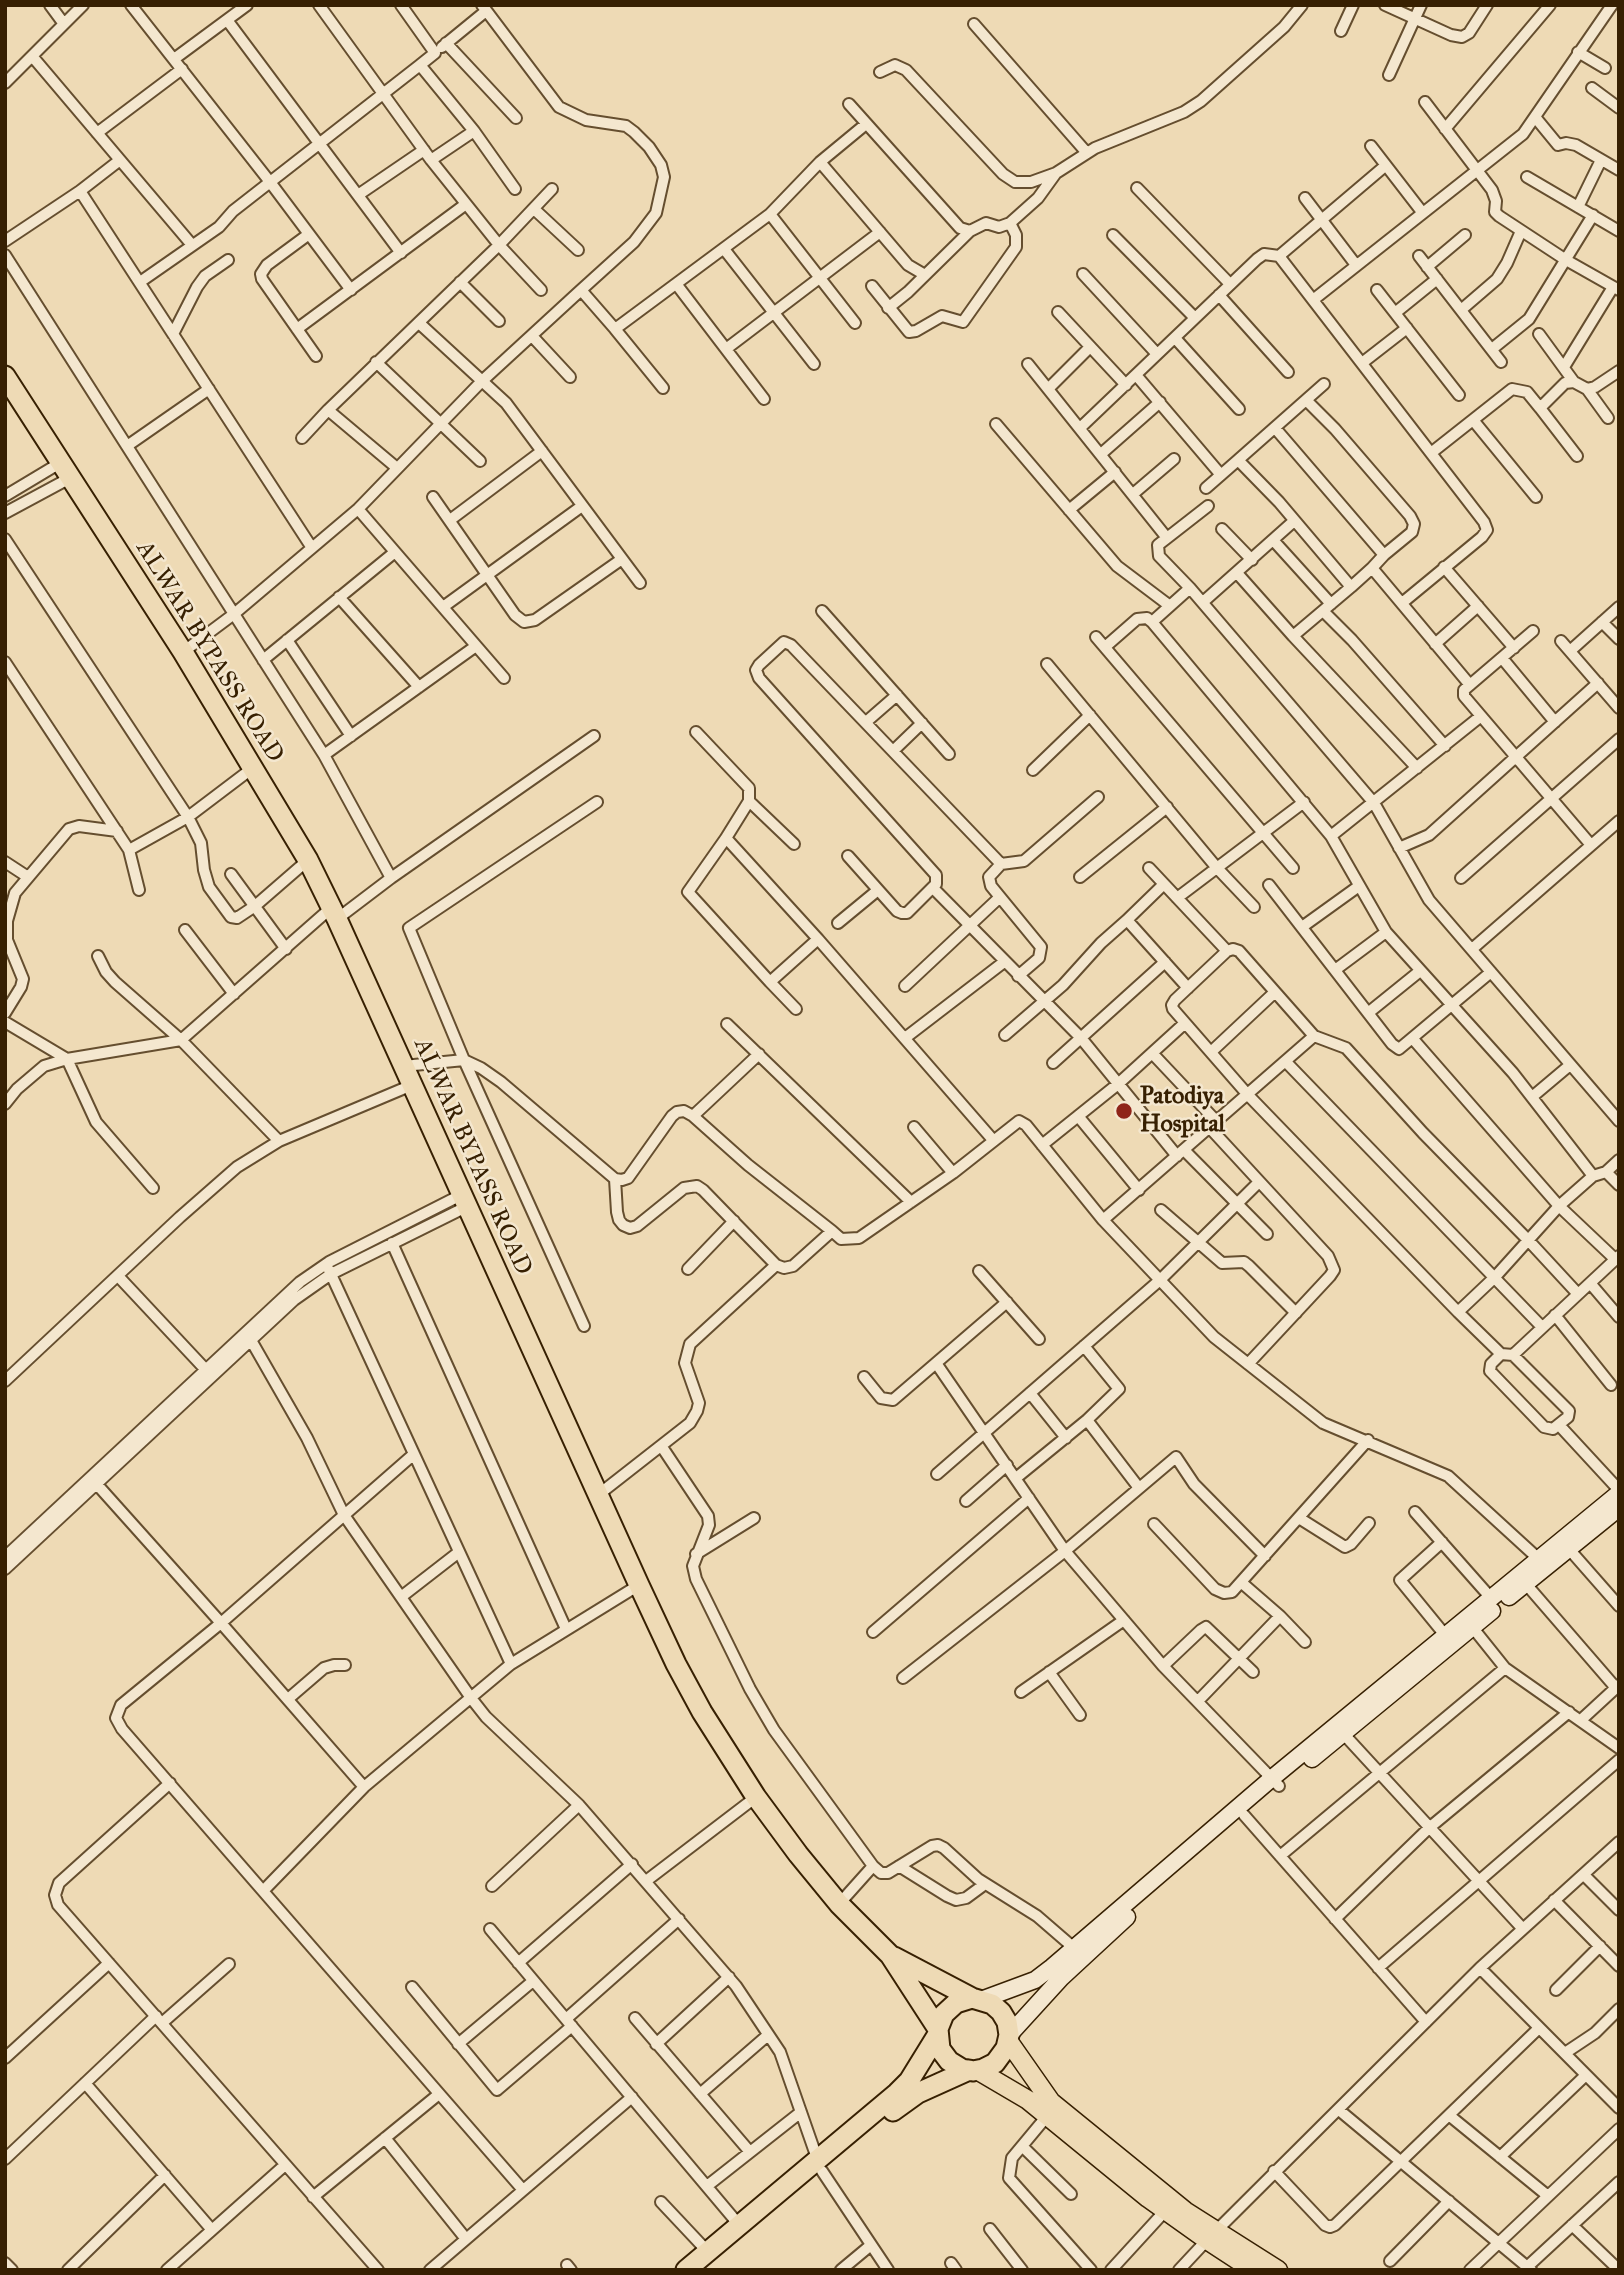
<!DOCTYPE html>
<html>
<head>
<meta charset="utf-8">
<style>
	body { margin:0 }
	#map { position:relative; width:1624px; height:2275px; overflow:hidden; background:#eedab5; font-family:"IM FELL Great Primer",serif }
	canvas { display:block }
	.frame { position:absolute; inset:0; border:7px solid #372002; pointer-events:none }
</style>
</head>
<body>
<div id="map">
<canvas width="1624" height="2275"></canvas>
<div class="frame"></div>
</div>
<script>
const c = document.querySelector('canvas').getContext('2d');
c.lineJoin = 'round';
function poly(rows) {
  const path = new Path2D();
  for (const r of rows) {
    path.moveTo(r[0], r[1]);
    for (let i = 2; i < r.length; i += 2) path.lineTo(r[i], r[i + 1]);
  }
  return path;
}
function strokePath(path, color, width, dash) {
  c.strokeStyle = color;
  c.lineWidth = width;
  c.lineCap = dash ? 'butt' : 'round';
  c.setLineDash(dash || []);
  c.stroke(path);
}
function write(font, color, halo, rows, align = 'center') {
  c.font = font + ' "IM FELL Great Primer",serif';
  c.lineWidth = 5;
  c.setLineDash([]);
  c.textBaseline = 'middle';
  c.strokeStyle = halo;
  c.fillStyle = color;
  for (const [text, x, y, turn = 0] of rows) {
    c.save();
    c.translate(x, y);
    c.rotate((+turn || 0) * Math.PI / 180);
    c.textAlign = isNaN(turn) ? turn : align;
    if (halo) c.strokeText(text, 0, 0);
    c.fillText(text, 0, 0);
    c.restore();
  }
}
const street = poly([
	[50,5,64,24],
	[131,5,270,182,351,290],
	[319,5,431,160,499,245,541,290],
	[401,5,435,53,420,65],
	[482,5,559,107,586,120,626,126,634,132,649,147,661,165,664,177,656,213,634,242,581,290],
	[1385,5,1451,35,1462,37,1469,33,1487,5],
	[227,20,401,253],
	[974,24,1087,153],
	[1341,31,1353,5],
	[446,43,516,118],
	[442,47,486,11],
	[1578,52,1605,68],
	[32,56,192,245],
	[174,59,247,5],
	[880,72,895,65,906,70,1003,174,1015,182,1031,182,1056,173,1095,148,1184,112,1201,101,1284,27,1302,5],
	[1389,75,1421,5],
	[5,83,83,5],
	[1592,88,1619,108],
	[1425,102,1492,190,1496,201,1495,212,1499,216,1566,260,1619,290],
	[849,104,960,228,970,231,986,223,999,227,1010,223,1038,198,1056,173],
	[1535,117,1558,145,1566,143,1576,145,1619,170],
	[1445,129,1550,5],
	[97,133,182,69],
	[1371,146,1422,212],
	[431,160,474,131],
	[820,162,908,265,925,275],
	[1385,166,1279,256,1484,522,1487,530,1482,537,1402,603],
	[1527,177,1619,231],
	[1137,188,1230,284],
	[80,191,312,548],
	[358,195,424,150],
	[1305,198,1356,265],
	[1578,207,1601,160],
	[534,209,578,250],
	[770,214,855,323],
	[309,234,267,265,261,274,262,279,316,356],
	[1113,235,1195,318],
	[5,241,80,191,120,160],
	[724,249,814,364],
	[5,255,324,755,391,878],
	[1419,256,1501,362],
	[1427,267,1465,235],
	[1083,274,1157,354],
	[140,282,219,227,233,211,420,65,474,131,515,189],
	[460,282,499,321],
	[677,285,764,399],
	[872,286,909,332,916,331,942,316,963,322,1016,247,1016,235,1010,223],
	[1377,290,1459,395],
	[1219,295,1288,372],
	[1313,300,1523,134,1612,5],
	[888,308,908,292,970,231],
	[1461,310,1497,279,1507,263,1521,231],
	[1058,312,1126,385],
	[1395,313,1437,279],
	[419,323,506,403,640,583],
	[297,329,466,204],
	[615,329,663,388],
	[173,334,197,287,205,276,228,260],
	[1539,334,1574,382],
	[532,336,570,377],
	[1175,338,1239,409],
	[726,349,880,232],
	[1492,349,1529,319,1593,215],
	[376,362,480,461],
	[1362,363,1407,328],
	[1028,364,1167,538,1158,545,1159,556,1190,588,1374,803,1429,900,1619,1121],
	[1564,367,1613,287],
	[1136,375,1221,475],
	[1324,384,1238,460,1279,502,1351,587,1372,568],
	[1048,389,1090,347],
	[1587,389,1608,418],
	[1306,400,1335,429,1410,516,1414,524,1412,532,1384,555],
	[1540,408,1577,456],
	[1473,420,1536,497],
	[996,424,1117,566,1170,606],
	[1080,428,1257,259,1264,254,1279,256],
	[1275,428,1384,555,1372,568,1470,685],
	[302,438,328,410],
	[127,446,209,389],
	[1431,453,1512,389,1527,392,1540,408,1565,383,1574,382,1587,389,1595,387,1619,371],
	[1101,454,1160,402],
	[397,468,328,410,499,245,552,189],
	[1206,488,1238,460],
	[1133,494,1174,459],
	[5,496,60,463],
	[433,497,515,615,524,622,535,620,622,559],
	[358,509,504,678],
	[1069,510,1115,472],
	[5,513,70,478],
	[450,520,542,451],
	[1222,529,1252,560],
	[1167,538,1208,506],
	[5,539,188,817,201,843,204,870,209,887,231,917,237,918,255,906,308,860],
	[1273,540,1331,604],
	[1444,567,1514,648],
	[1237,573,1293,636,1351,587],
	[339,597,419,687],
	[1203,602,1294,521],
	[443,607,582,506],
	[822,611,949,754],
	[1323,611,1352,640,1445,746],
	[1152,622,1190,588],
	[1602,622,1619,639],
	[1533,631,1464,690,1464,696,1591,845],
	[1293,636,1417,768],
	[1096,637,1293,868],
	[287,640,351,736],
	[1561,641,1619,708],
	[1435,644,1478,606],
	[1105,647,1137,619,1147,618,1152,622,1331,836,1386,932,1513,1073,1593,1176],
	[1570,651,1619,607],
	[183,652,234,614,358,509,482,381,581,290,615,329,770,214,820,162,866,124],
	[1502,658,1555,722],
	[263,660,395,552],
	[5,662,129,850,139,890],
	[1047,664,1217,868,1254,907],
	[866,722,897,695],
	[696,732,749,788,749,801,726,838,818,939,993,1140],
	[893,751,922,723],
	[324,755,476,646],
	[1033,770,1090,715],
	[749,801,794,844],
	[1331,836,1481,716],
	[726,838,688,892,770,982,818,939],
	[1399,848,1429,835,1598,683],
	[129,850,188,817,254,767],
	[848,856,897,911,902,913,907,913,936,884,936,875,759,678,756,670,759,665,784,642,791,645,1001,864,989,877,991,886,1041,947,1039,958,1018,976],
	[5,862,28,877],
	[1001,864,1024,861,1098,797],
	[1149,868,1227,951],
	[231,874,286,949],
	[1080,877,1167,807],
	[1461,878,1619,739],
	[1269,885,1392,1044,1399,1049,1491,972],
	[934,889,1081,1038,1177,1156],
	[1177,898,1304,802],
	[337,919,391,878,594,736],
	[1127,920,1164,884],
	[838,923,878,890],
	[1302,927,1359,886],
	[185,930,234,994],
	[1472,949,1619,821],
	[98,956,106,972,115,982,181,1040,279,1141],
	[1335,970,1386,932],
	[770,982,796,1009],
	[905,986,1000,897],
	[5,1013,21,987,23,979,7,940,7,921,15,893,69,829,79,826,117,831],
	[1368,1013,1420,971],
	[5,1022,67,1059,96,1122,153,1188],
	[727,1024,911,1202],
	[1005,1035,1063,985,1101,943,1127,920,1188,988],
	[905,1038,1004,962],
	[1413,1039,1559,1206,1615,1259],
	[1211,1052,1275,992],
	[1152,1053,1217,1122],
	[1286,1062,1542,1327],
	[1053,1063,1165,962],
	[404,1066,464,1060,481,1068,501,1082,615,1179,622,1180,628,1178,672,1116,677,1112,684,1111,693,1116,748,1165,832,1231],
	[1532,1097,1570,1065],
	[5,1104,17,1089,44,1066,67,1059,181,1040,332,907],
	[693,1116,759,1054],
	[1078,1116,1139,1190],
	[914,1127,953,1173],
	[1210,1128,1328,1256,1334,1270,1330,1276,1248,1364],
	[1042,1145,1118,1084,1185,1023],
	[1184,1150,1267,1234],
	[1606,1172,1619,1160],
	[615,1179,617,1212,619,1220,623,1225,630,1228,637,1226,684,1188,697,1186,703,1190,776,1265],
	[1161,1210,1222,1263,1244,1262,1249,1266,1296,1313],
	[1103,1220,1314,1036],
	[392,1243,566,1629],
	[688,1269,734,1221],
	[329,1270,511,1664],
	[979,1271,1039,1339],
	[118,1276,206,1370],
	[1590,1283,1619,1317],
	[1458,1312,1495,1277,1559,1206,1593,1176,1606,1172,1619,1185],
	[1555,1315,1611,1385],
	[584,1326,464,1060,409,928,597,802],
	[252,1342,307,1438,344,1515,471,1698,486,1717,579,1805,736,1986,780,2052,818,2161],
	[1501,1354,1491,1364,1490,1371,1544,1427,1553,1429,1568,1417,1569,1411,1513,1355,1501,1354,1458,1312,1248,1095,1173,1009,1172,1005,1175,1000,1227,951,1233,949,1239,951,1314,1036,1346,1048,1423,1133,1529,1241,1578,1294],
	[1513,1355,1619,1256],
	[936,1363,1065,1551,1163,1666,1279,1786],
	[864,1377,881,1398,893,1400,1007,1302],
	[5,1381,180,1217,237,1167,279,1141,412,1085],
	[1030,1393,1066,1438],
	[1087,1420,1139,1488],
	[1559,1425,1619,1490],
	[662,1447,708,1516,709,1525,693,1566,696,1579,750,1689,774,1730,873,1866,839,1904],
	[414,1454,221,1623,121,1705,116,1718,122,1729,523,2190],
	[937,1474,1160,1280,1259,1182],
	[1016,1478,1087,1420,1119,1389,1084,1346],
	[93,1480,221,1623,364,1787],
	[598,1495,690,1423,697,1411,699,1403,685,1363,690,1344,776,1265,784,1268,793,1266,832,1231,841,1239,859,1238,953,1173,1019,1121,1026,1125,1103,1220,1214,1337,1323,1423,1448,1476,1542,1562],
	[966,1501,1007,1465],
	[1415,1512,1491,1598],
	[1299,1518,1345,1547,1351,1544,1369,1523],
	[1154,1524,1215,1589,1224,1593,1232,1592,1368,1440],
	[1442,1542,1400,1580,1445,1635],
	[1569,1549,1619,1606],
	[696,1554,754,1518],
	[5,1557,300,1282,329,1262,461,1195],
	[5,1569,294,1300,331,1274,466,1207],
	[1242,1583,1280,1616,1305,1642],
	[1526,1584,1616,1688],
	[401,1597,459,1552],
	[1469,1623,1505,1668,1619,1748],
	[873,1632,1029,1498],
	[1163,1666,1201,1630,1206,1627,1253,1672],
	[1049,1672,1080,1715],
	[903,1678,1065,1551,1176,1457,1194,1484,1265,1556],
	[1021,1692,1124,1620],
	[288,1699,324,1668,334,1665,345,1665],
	[1198,1701,1280,1616],
	[1581,1720,1619,1685],
	[1340,1730,1523,1929],
	[170,1783,59,1883,55,1895,58,1905,378,2270],
	[1244,1815,1426,2022],
	[1280,1856,1505,1668],
	[873,1866,881,1873,888,1873,932,1846,938,1845,944,1848,978,1879,1037,1916,1074,1948],
	[899,1866,947,1896,956,1900,966,1898,985,1884],
	[1584,1875,1619,1910],
	[646,1881,756,1797],
	[492,1886,579,1805],
	[263,1891,364,1787,511,1664,639,1585],
	[1554,1900,1619,1966],
	[1335,1919,1429,1828,1569,1712],
	[490,1929,740,2226],
	[518,1963,632,1864],
	[1378,1968,1619,1760],
	[1480,1968,1619,2108],
	[412,1987,497,2090,572,2026],
	[1556,1990,1600,1946],
	[635,2018,750,2152],
	[566,2019,679,1919],
	[162,2023,229,1964],
	[458,2044,533,1981],
	[656,2044,729,1977],
	[1565,2053,1595,2033,1619,2009],
	[5,2058,109,1963],
	[85,2083,212,2230],
	[700,2094,768,2035],
	[1339,2110,1531,2270],
	[1047,2116,1012,2158,1009,2178,1091,2270],
	[1450,2116,1548,2196],
	[385,2138,466,2239],
	[1022,2146,1071,2194],
	[1500,2157,1586,2075],
	[5,2159,156,2016],
	[822,2171,888,2270],
	[1274,2171,1325,2225,1330,2227,1335,2225,1539,2028],
	[707,2186,801,2112],
	[313,2197,439,2094],
	[661,2202,708,2252],
	[1572,2225,1619,2270],
	[990,2229,1022,2270],
	[1215,2232,1480,1968,1619,1842],
	[1390,2261,1449,2201],
	[5,2263,12,2270],
	[951,2263,956,2270],
	[567,2265,571,2270],
	[1527,2267,1619,2182],
	[68,2270,165,2175],
	[167,2270,285,2165],
	[430,2270,632,2097],
	[841,2270,871,2245],
	[1111,2270,1165,2211],
	[1179,2270,1207,2240],
	[1470,2270,1619,2129]
]);
const secondary = poly([
	[1509,1597,1619,1508],
	[1312,1759,1492,1611],
	[981,2000,1035,1980,1052,1967,1271,1779,1619,1493],
	[1009,2035,1061,1978,1127,1917]
]);
const primary = poly([
	[1009,2042,1051,2102,1185,2211,1278,2270],
	[977,2070,1028,2100,1148,2198,1207,2240,1253,2270]
]);
const highway = poly([
	[5,376,183,652,308,860,337,919,639,1585,676,1664,702,1712,756,1797,798,1854,839,1904,890,1955,938,2029],
	[894,1957,972,1998,992,2004,1001,2012,1007,2022,1009,2035,1006,2048,995,2063,983,2069,973,2071,962,2069,949,2061,940,2049,938,2029,944,2014,956,2003,972,1998],
	[893,2111,918,2093,969,2070],
	[686,2270,897,2093,909,2081,938,2034]
]);
strokePath(street, '#654e2f', 14);
strokePath(secondary, '#372002', 19);
strokePath(primary, '#372002', 21);
strokePath(highway, '#372002', 23);
strokePath(street, '#f4e7cf', 10);
strokePath(secondary, '#f4e7cf', 16);
strokePath(primary, '#eedab5', 18);
strokePath(highway, '#eedab5', 19);
for (const [x, y, r, color] of [
	[1124,1111,9,"#8f2418"]
]) {
  const dot = new Path2D();
  dot.arc(x, y, r, 0, 2 * Math.PI);
  c.fillStyle = color;
  c.fill(dot);
  strokePath(dot, '#f4e7cf', 2.5);
}
write('24px', '#372002', '#f4e7cf', [
	["ALWAR BYPASS ROAD",209,652,58],
	["ALWAR BYPASS ROAD",472,1157,66]
]);
write('bold 24px', '#372002', '#f4e7cf', [
	["Patodiya",1140,1097],
	["Hospital",1140,1125]
], 'left');
</script>
</body>
</html>
